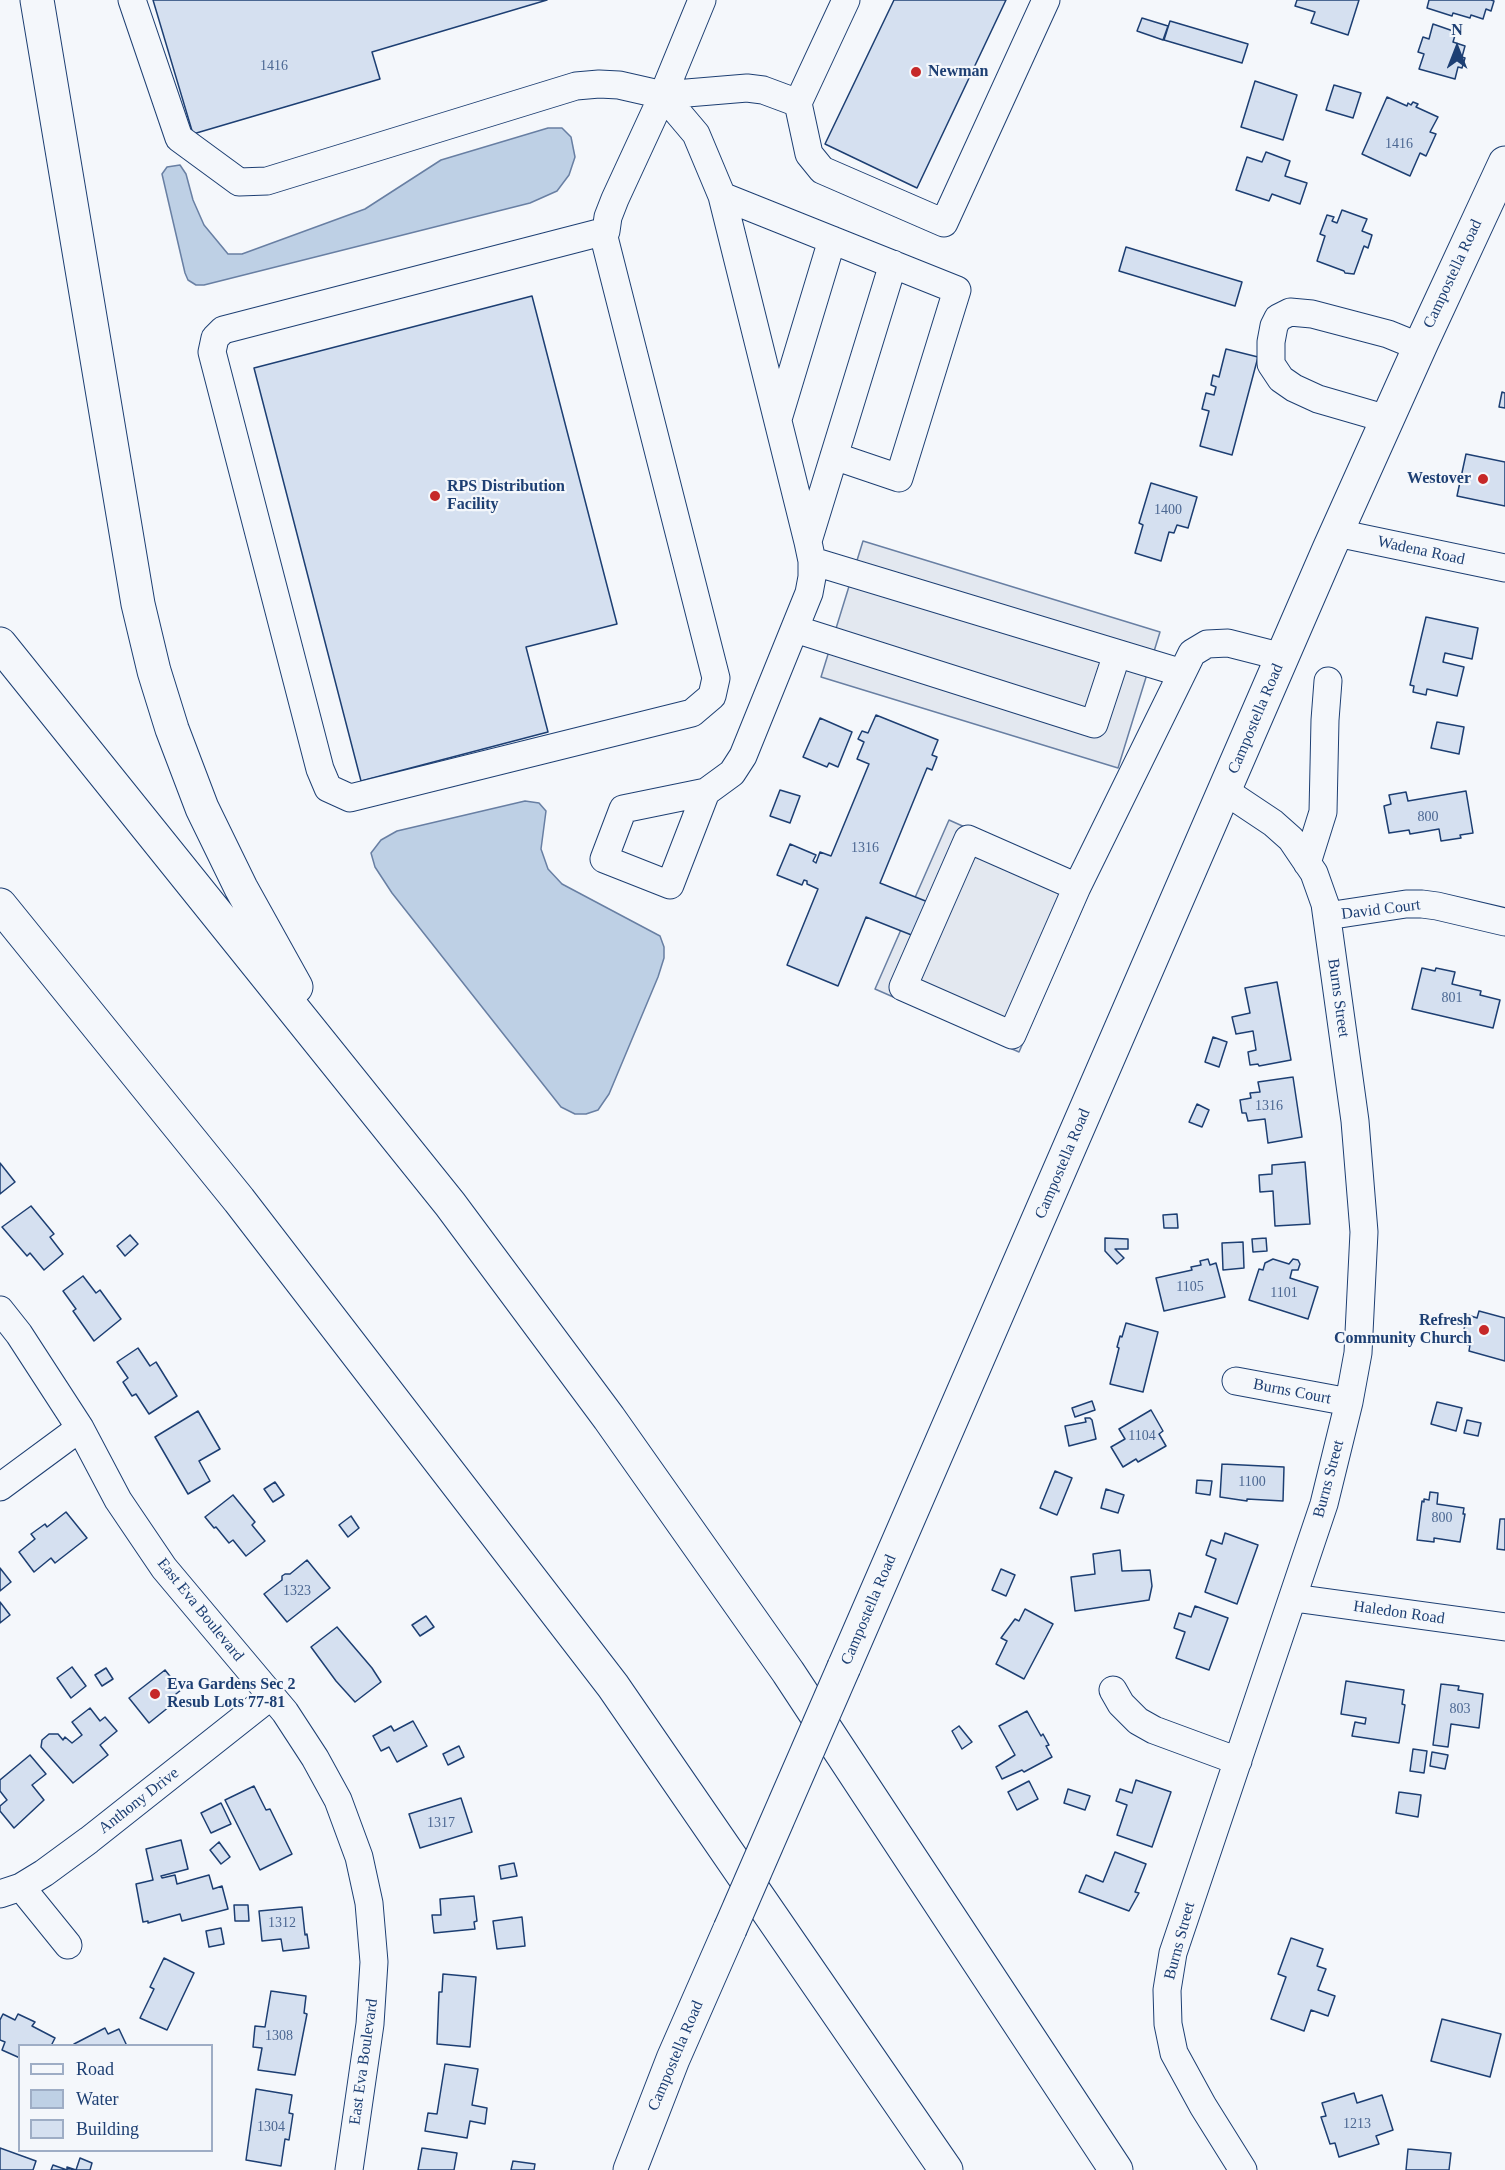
<!DOCTYPE html>
<html>
<head>
<meta charset="utf-8">
<style>
	body { margin:0 }
	#map { position:relative; width:1505px; height:2170px; overflow:hidden; background:#f4f7fb; font-family:Georgia,serif }
	canvas { display:block }
	.legend { position:absolute; left:18px; top:2044px; width:195px; height:108px; box-sizing:border-box; background:#f4f7fb; border:2px solid #9eadc5; margin:0; padding:8px 10px; list-style:none; font-size:18px; color:#1d3f73 }
	.legend li { display:flex; align-items:center; gap:12px; height:30px }
	.legend b { width:30px; border:2px solid #9eadc5 }
	.north { position:absolute; left:1427px; top:18px; width:60px; height:60px; -webkit-text-stroke:4px #f4f7fb; paint-order:stroke; rotate:0deg; font-size:16px; font-weight:700; line-height:24px; text-align:center; color:#1d3f73 }
	.north::after { content:''; display:block; margin:auto; width:21px; height:27px; background:#1d3f73; clip-path:polygon(50% 0,100% 100%,50% 72%,0 100%) }
</style>
</head>
<body>
<div id="map">
<canvas width="1505" height="2170"></canvas>
<ul class="legend">
<li><b style="height:8px;background:#f4f7fb"></b>Road</li>
<li><b style="height:16px;background:#bed0e5"></b>Water</li>
<li><b style="height:16px;background:#d5e0f0"></b>Building</li>
</ul>
<div class="north">N</div>
</div>
<script>
const c = document.querySelector('canvas').getContext('2d');
c.lineJoin = 'round';
function paint(path, color) {
  c.fillStyle = color;
  c.fill(path, 'evenodd');
}
function poly(rows) {
  const path = new Path2D();
  for (const r of rows) {
    path.moveTo(r[0], r[1]);
    for (let i = 2; i < r.length; i += 2) path.lineTo(r[i], r[i + 1]);
  }
  return path;
}
function strokePath(path, color, width, dash) {
  c.strokeStyle = color;
  c.lineWidth = width;
  c.lineCap = dash ? 'butt' : 'round';
  c.setLineDash(dash || []);
  c.stroke(path);
}
function write(font, color, halo, rows, align = 'center') {
  c.font = font + ' Georgia,serif';
  c.lineWidth = 4.5;
  c.setLineDash([]);
  c.textBaseline = 'middle';
  c.strokeStyle = halo;
  c.fillStyle = color;
  for (const [text, x, y, turn = 0] of rows) {
    c.save();
    c.translate(x, y);
    c.rotate((+turn || 0) * Math.PI / 180);
    c.textAlign = isNaN(turn) ? turn : align;
    if (halo) c.strokeText(text, 0, 0);
    c.fillText(text, 0, 0);
    c.restore();
  }
}
const parking = poly([
	[863,541,1160,632,1118,768,821,677,863,541],
	[949,820,1093,884,1019,1052,875,989,949,820]
]);
paint(parking, '#e3e8f0');
strokePath(parking, '#687fa3', 1.5);
const water = poly([
	[548,128,562,128,571,137,575,157,569,175,557,191,530,203,204,285,196,285,188,280,185,273,162,174,167,167,180,165,186,174,193,200,204,225,228,254,242,254,365,209,441,160,548,128],
	[525,801,539,803,546,811,541,849,548,869,562,884,660,936,664,947,664,958,658,977,609,1094,598,1110,586,1114,575,1114,561,1107,392,893,375,867,371,853,381,840,397,831,525,801]
]);
paint(water, '#bed0e5');
strokePath(water, '#687fa3', 1.5);
const building = poly([
	[153,0,547,0,372,52,380,79,193,134,153,0],
	[894,0,1006,0,917,188,825,144,894,0],
	[1297,0,1359,0,1348,35,1311,23,1315,12,1295,6,1297,0],
	[1429,0,1491,0,1494,1,1491,11,1486,9,1483,19,1471,15,1470,18,1453,13,1452,16,1427,8,1429,0],
	[1142,18,1168,26,1163,40,1137,31,1142,18],
	[1170,21,1248,44,1242,63,1164,40,1170,21],
	[1433,24,1456,32,1453,42,1465,46,1462,57,1465,58,1462,68,1458,67,1455,79,1419,69,1424,54,1418,52,1423,37,1429,39,1433,24],
	[1255,81,1297,95,1283,140,1241,127,1255,81],
	[1334,85,1361,93,1353,118,1326,110,1334,85],
	[1387,97,1407,106,1408,103,1411,105,1413,102,1418,104,1416,107,1438,117,1430,132,1436,134,1426,156,1420,153,1410,176,1362,154,1387,97],
	[1266,152,1290,161,1285,176,1307,183,1300,204,1272,194,1269,201,1236,190,1247,157,1262,162,1266,152],
	[1342,210,1367,219,1362,231,1372,235,1368,248,1364,246,1354,274,1345,273,1344,271,1317,261,1325,236,1320,234,1327,215,1334,217,1332,221,1337,223,1342,210],
	[1126,247,1242,282,1235,306,1119,271,1126,247],
	[532,296,617,624,526,647,548,732,361,781,254,368,532,296],
	[1226,349,1258,357,1232,455,1200,446,1209,411,1202,409,1206,393,1214,395,1216,387,1211,385,1213,375,1219,377,1226,349],
	[1502,392,1505,393,1505,408,1499,407,1502,392],
	[1466,454,1505,462,1505,506,1457,496,1466,454],
	[1151,483,1197,497,1188,528,1177,525,1174,533,1169,532,1161,561,1135,553,1143,525,1139,523,1151,483],
	[1426,617,1478,628,1472,659,1445,653,1443,662,1464,667,1457,696,1427,689,1426,695,1413,692,1414,686,1410,685,1426,617],
	[876,715,938,740,932,755,937,757,932,770,927,768,880,883,928,902,914,936,866,917,838,986,787,965,818,889,807,884,807,881,804,880,802,885,777,875,790,844,816,855,813,861,816,863,820,852,831,856,869,764,857,759,864,742,858,739,862,731,868,733,876,715],
	[820,718,852,732,838,767,829,763,827,767,803,757,820,718],
	[1437,722,1464,727,1459,754,1431,748,1437,722],
	[780,790,800,796,790,823,770,816,780,790],
	[1466,791,1473,833,1460,835,1461,838,1441,841,1439,829,1410,834,1409,830,1389,833,1384,806,1391,804,1389,795,1406,792,1408,801,1466,791],
	[1422,968,1435,971,1436,968,1455,972,1452,984,1481,991,1480,995,1500,1000,1493,1028,1412,1009,1422,968],
	[1277,982,1291,1060,1259,1066,1258,1064,1250,1065,1248,1052,1256,1050,1253,1031,1236,1034,1232,1017,1250,1013,1245,988,1277,982],
	[1213,1037,1227,1042,1219,1067,1205,1062,1213,1037],
	[1293,1077,1302,1137,1268,1143,1265,1119,1248,1121,1246,1113,1242,1113,1240,1100,1251,1098,1250,1093,1260,1092,1258,1082,1293,1077],
	[1197,1104,1209,1110,1202,1127,1189,1122,1197,1104],
	[1305,1162,1310,1224,1275,1226,1273,1191,1260,1192,1259,1175,1272,1174,1272,1165,1305,1162],
	[0,1163,15,1182,0,1194,0,1163],
	[31,1206,54,1234,50,1237,63,1254,44,1270,30,1253,27,1256,2,1227,31,1206],
	[1177,1214,1178,1228,1164,1228,1163,1215,1177,1214],
	[130,1235,138,1244,125,1256,117,1246,130,1235],
	[1105,1238,1128,1239,1128,1249,1115,1249,1124,1258,1117,1264,1105,1251,1105,1238],
	[1266,1238,1267,1251,1253,1252,1252,1239,1266,1238],
	[1243,1242,1244,1268,1223,1270,1222,1243,1243,1242],
	[1208,1259,1210,1265,1216,1263,1225,1297,1164,1311,1156,1278,1192,1270,1191,1267,1201,1265,1200,1261,1208,1259],
	[1273,1259,1289,1264,1293,1259,1298,1260,1300,1264,1298,1270,1292,1270,1290,1278,1318,1287,1308,1319,1249,1300,1259,1269,1263,1270,1265,1263,1273,1259],
	[83,1276,96,1293,100,1290,121,1319,94,1341,73,1311,76,1309,63,1291,83,1276],
	[1479,1311,1505,1318,1505,1361,1469,1351,1470,1345,1460,1343,1468,1315,1477,1318,1479,1311],
	[1126,1323,1158,1332,1143,1392,1110,1384,1119,1348,1117,1347,1120,1336,1122,1337,1126,1323],
	[138,1348,150,1366,156,1362,177,1396,149,1414,136,1394,132,1396,123,1382,128,1378,117,1362,138,1348],
	[1092,1401,1095,1410,1075,1417,1072,1408,1092,1401],
	[1437,1402,1462,1408,1456,1431,1431,1424,1437,1402],
	[1151,1410,1163,1431,1159,1434,1166,1446,1138,1462,1136,1459,1123,1467,1111,1447,1125,1439,1119,1429,1151,1410],
	[198,1411,220,1449,199,1461,210,1481,188,1494,155,1437,198,1411],
	[1085,1418,1090,1418,1092,1420,1096,1439,1069,1446,1065,1426,1086,1422,1085,1418],
	[1467,1420,1481,1423,1478,1436,1464,1433,1467,1420],
	[1222,1464,1284,1467,1283,1501,1247,1499,1247,1501,1220,1497,1222,1464],
	[1055,1471,1072,1478,1057,1515,1040,1508,1055,1471],
	[1197,1480,1212,1481,1210,1495,1196,1493,1197,1480],
	[275,1482,284,1495,273,1502,264,1489,275,1482],
	[1106,1489,1124,1495,1118,1513,1101,1508,1106,1489],
	[1430,1492,1438,1493,1437,1504,1464,1508,1463,1514,1465,1514,1460,1542,1434,1538,1434,1542,1417,1540,1422,1501,1424,1502,1424,1499,1429,1500,1430,1492],
	[233,1495,255,1522,252,1525,265,1541,246,1556,233,1540,229,1543,216,1527,214,1528,205,1517,233,1495],
	[66,1512,87,1538,55,1563,51,1558,34,1572,19,1552,35,1539,31,1534,45,1524,47,1527,66,1512],
	[351,1516,359,1528,348,1537,339,1525,351,1516],
	[1500,1519,1505,1519,1505,1550,1497,1549,1500,1519],
	[1225,1533,1258,1545,1237,1604,1205,1592,1216,1559,1206,1555,1211,1540,1222,1544,1225,1533],
	[1120,1550,1122,1571,1150,1570,1152,1586,1149,1600,1075,1611,1071,1577,1095,1574,1093,1554,1120,1550],
	[307,1560,330,1588,287,1622,264,1594,282,1580,282,1576,285,1574,290,1574,307,1560],
	[0,1568,11,1582,0,1591,0,1568],
	[1001,1569,1015,1575,1006,1596,992,1590,1001,1569],
	[0,1602,10,1615,0,1623,0,1602],
	[1195,1606,1228,1618,1209,1670,1176,1658,1185,1632,1174,1628,1179,1613,1191,1617,1195,1606],
	[1025,1609,1053,1624,1024,1679,996,1664,1007,1641,1001,1638,1015,1619,1019,1621,1025,1609],
	[426,1616,434,1627,420,1636,412,1625,426,1616],
	[337,1627,372,1668,381,1682,355,1702,336,1681,311,1647,337,1627],
	[72,1667,86,1686,71,1698,57,1678,72,1667],
	[106,1668,113,1679,102,1686,95,1675,106,1668],
	[165,1670,181,1690,171,1698,175,1702,149,1723,129,1698,165,1670],
	[1346,1681,1404,1690,1402,1704,1405,1705,1399,1743,1352,1736,1355,1722,1365,1724,1366,1718,1341,1714,1346,1681],
	[1441,1684,1459,1686,1458,1690,1483,1694,1479,1728,1451,1724,1448,1747,1433,1745,1441,1684],
	[90,1708,100,1721,105,1717,117,1731,100,1745,108,1755,73,1783,41,1747,42,1740,49,1734,58,1734,63,1740,65,1737,72,1743,82,1735,72,1722,90,1708],
	[1027,1711,1041,1736,1043,1734,1049,1745,1046,1746,1052,1757,1024,1772,1022,1770,1002,1779,996,1767,1015,1755,999,1726,1027,1711],
	[413,1721,427,1746,397,1762,389,1747,381,1751,373,1736,391,1726,394,1731,413,1721],
	[959,1726,972,1742,962,1749,952,1731,959,1726],
	[459,1746,464,1757,448,1765,443,1754,459,1746],
	[1413,1749,1427,1751,1424,1773,1410,1771,1413,1749],
	[1432,1752,1448,1755,1445,1769,1430,1766,1432,1752],
	[30,1755,46,1774,32,1785,44,1800,14,1828,0,1811,0,1806,7,1800,0,1791,0,1780,30,1755],
	[1136,1780,1171,1792,1152,1847,1117,1835,1127,1805,1116,1801,1120,1789,1132,1793,1136,1780],
	[1029,1781,1038,1799,1017,1810,1008,1792,1029,1781],
	[254,1786,266,1810,270,1809,292,1854,260,1870,225,1800,254,1786],
	[1068,1789,1090,1796,1085,1810,1064,1803,1068,1789],
	[1399,1792,1421,1795,1418,1817,1396,1813,1399,1792],
	[461,1798,472,1832,420,1848,409,1814,461,1798],
	[221,1803,231,1824,211,1833,201,1813,221,1803],
	[181,1840,188,1869,161,1876,162,1878,175,1875,177,1884,209,1875,213,1889,222,1886,228,1909,182,1921,180,1914,148,1923,148,1921,143,1922,136,1884,153,1880,146,1849,181,1840],
	[219,1842,230,1857,221,1864,210,1850,219,1842],
	[1115,1852,1146,1864,1135,1892,1139,1893,1129,1911,1079,1892,1086,1875,1103,1882,1115,1852],
	[514,1863,517,1876,501,1879,499,1866,514,1863],
	[474,1896,477,1921,474,1922,475,1929,434,1933,432,1915,441,1915,440,1899,474,1896],
	[234,1905,248,1905,249,1921,235,1921,234,1905],
	[302,1907,305,1935,307,1934,309,1948,283,1951,281,1939,262,1941,259,1911,302,1907],
	[522,1917,525,1946,497,1949,493,1921,522,1917],
	[221,1928,224,1944,209,1947,206,1931,221,1928],
	[1291,1938,1323,1949,1317,1966,1326,1969,1318,1990,1335,1996,1328,2016,1311,2010,1304,2031,1271,2019,1286,1977,1278,1974,1291,1938],
	[164,1958,194,1973,167,2030,140,2018,154,1989,150,1987,164,1958],
	[443,1974,476,1977,470,2047,437,2044,439,1992,442,1992,443,1974],
	[271,1991,306,1996,304,2013,307,2014,295,2075,258,2070,262,2048,253,2047,255,2026,265,2027,271,1991],
	[3,2014,15,2020,18,2014,35,2022,32,2026,55,2038,51,2046,20,2046,20,2058,2,2050,5,2042,0,2040,0,2020,3,2014],
	[1442,2019,1501,2034,1490,2077,1431,2061,1442,2019],
	[105,2028,108,2034,119,2029,127,2046,75,2046,74,2044,105,2028],
	[445,2064,478,2069,472,2105,487,2108,485,2124,470,2121,467,2138,425,2131,428,2113,437,2114,445,2064],
	[256,2089,292,2095,289,2113,293,2114,289,2140,285,2139,281,2166,246,2160,256,2089],
	[1354,2093,1357,2103,1382,2095,1393,2130,1376,2136,1379,2144,1339,2157,1335,2143,1330,2144,1321,2117,1326,2116,1322,2103,1354,2093],
	[0,2148,36,2161,33,2170,0,2170,0,2148],
	[422,2148,457,2153,454,2170,418,2170,422,2148],
	[1408,2149,1451,2153,1449,2170,1406,2170,1408,2149],
	[80,2158,92,2163,90,2170,51,2170,53,2165,67,2170,67,2167,76,2170,80,2158],
	[513,2161,535,2164,534,2170,511,2170,513,2161]
]);
paint(building, '#d5e0f0');
strokePath(building, '#1d3f73', 1.5);
const minor = poly([
	[132,0,179,138,239,182,267,181,576,86,599,84,619,85,663,95,747,88,763,90,798,103,846,0],
	[663,95,696,134,722,196,808,542,812,561,812,577,809,593,743,756,732,773,706,792,623,809,604,859,670,885,706,792],
	[798,103,809,154,822,170,944,223,1046,0],
	[722,196,957,290,899,478,834,456],
	[606,231,223,330,215,338,212,352,320,769,328,788,350,798,692,713,712,696,716,678,604,237,606,231,608,217,615,199,663,95,702,0],
	[778,419,832,240],
	[1387,419,1318,399,1294,388,1281,379,1271,364,1271,342,1274,326,1278,318,1290,312,1312,314,1388,334,1420,347],
	[1337,533,1505,568],
	[808,541,893,264],
	[812,561,1182,673],
	[795,629,1094,724,1117,654],
	[1225,791,1273,823,1291,839,1314,873,1325,904,1355,1121,1364,1232,1358,1353,1349,1402,1324,1504,1173,1953,1167,1990,1168,2024,1174,2053,1203,2106,1243,2170],
	[1307,863,1323,812,1325,720,1328,681],
	[1077,887,968,839,903,987,1012,1035,1077,887,1192,653,1207,644,1228,643,1283,657],
	[1327,916,1406,904,1422,904,1437,906,1505,922],
	[0,1310,19,1334,80,1428,118,1500,164,1568,285,1712,315,1758,338,1800,359,1857,369,1903,374,1962,370,2024,349,2170],
	[1236,1381,1349,1402],
	[0,1487,80,1428],
	[1294,1598,1505,1627],
	[1113,1690,1121,1704,1138,1721,1154,1730,1238,1761],
	[21,1887,68,1945],
	[0,1894,21,1887,44,1873,89,1840,271,1696]
]);
const major = poly([
	[844,1667,1329,549,1422,342,1505,163],
	[630,2170,673,2059,730,1929]
]);
const highway = poly([
	[37,0,138,604,154,671,172,729,202,808,241,888,296,987],
	[0,644,450,1204,609,1418,788,1672,1116,2170],
	[0,905,239,1200,613,1686,946,2170]
]);
strokePath(minor, '#1d3f73', 29);
strokePath(major, '#1d3f73', 35);
strokePath(highway, '#1d3f73', 35);
strokePath(minor, '#f4f7fb', 27);
strokePath(major, '#f4f7fb', 33);
strokePath(highway, '#f4f7fb', 33);
const majorBridge = poly([
	[730,1929,844,1667]
]);
strokePath(majorBridge, '#1d3f73', 35, []);
strokePath(majorBridge, '#f4f7fb', 33);
for (const [x, y, r, color] of [
	[916,72,6,"#c62828"],
	[1483,479,6,"#c62828"],
	[435,496,6,"#c62828"],
	[1484,1330,6,"#c62828"],
	[155,1694,6,"#c62828"]
]) {
  const dot = new Path2D();
  dot.arc(x, y, r, 0, 2 * Math.PI);
  c.fillStyle = color;
  c.fill(dot);
  strokePath(dot, '#f4f7fb', 2);
}
write('14px', '#4b6792', null, [
	["1416",274,66],
	["1416",1399,144],
	["1400",1168,510],
	["800",1428,817],
	["1316",865,848],
	["801",1452,998],
	["1316",1269,1106],
	["1105",1190,1287],
	["1101",1284,1293],
	["1104",1142,1436],
	["1100",1252,1482],
	["800",1442,1518],
	["1323",297,1591],
	["803",1460,1709],
	["1317",441,1823],
	["1312",282,1923],
	["1308",279,2036],
	["1213",1357,2124],
	["1304",271,2127]
]);
write('bold 16px', '#1d3f73', '#f4f7fb', [
	["Newman",928,72],
	["Westover",1471,479,"right"],
	["RPS Distribution",447,487],
	["Facility",447,505],
	["Refresh",1472,1321,"right"],
	["Community Church",1472,1339,"right"],
	["Eva Gardens Sec 2",167,1685],
	["Resub Lots 77-81",167,1703]
], 'left');
write('16px', '#1d3f73', '#f4f7fb', [
	["Campostella Road",1453,274,-65],
	["Wadena Road",1421,551,12],
	["Campostella Road",1256,719,-67],
	["David Court",1381,910,-7],
	["Burns Street",1338,998,82],
	["Campostella Road",1063,1164,-67],
	["Burns Court",1292,1392,11],
	["Burns Street",1329,1479,-75],
	["East Eva Boulevard",200,1610,51],
	["Campostella Road",869,1610,-67],
	["Haledon Road",1399,1613,8],
	["Anthony Drive",139,1801,-38],
	["Burns Street",1180,1941,-75],
	["Campostella Road",676,2056,-67],
	["East Eva Boulevard",364,2062,-82]
]);
</script>
</body>
</html>
